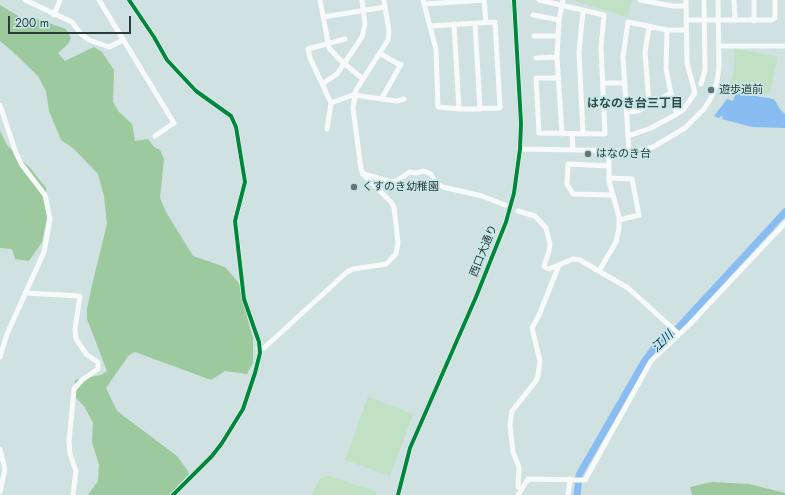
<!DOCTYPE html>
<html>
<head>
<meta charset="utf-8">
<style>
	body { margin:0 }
	#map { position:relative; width:785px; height:495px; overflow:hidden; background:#cfe1e1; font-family:Jost,sans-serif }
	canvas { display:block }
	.scale { position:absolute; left:8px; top:16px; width:123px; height:18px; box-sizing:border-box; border:2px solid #2d3a3a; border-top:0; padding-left:5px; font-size:12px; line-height:14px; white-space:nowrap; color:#2d3a3a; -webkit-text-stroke:3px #c8e8e8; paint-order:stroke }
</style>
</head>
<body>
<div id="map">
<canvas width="785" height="495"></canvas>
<div class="scale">200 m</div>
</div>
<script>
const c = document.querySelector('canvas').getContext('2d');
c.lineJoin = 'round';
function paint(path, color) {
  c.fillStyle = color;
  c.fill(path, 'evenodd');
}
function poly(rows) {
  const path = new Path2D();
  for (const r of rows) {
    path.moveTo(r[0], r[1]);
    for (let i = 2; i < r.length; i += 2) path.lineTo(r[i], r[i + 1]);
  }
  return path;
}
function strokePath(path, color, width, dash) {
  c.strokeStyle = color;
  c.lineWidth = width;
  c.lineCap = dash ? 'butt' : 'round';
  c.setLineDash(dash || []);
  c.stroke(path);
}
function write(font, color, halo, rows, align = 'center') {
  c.font = font + ' Jost,"Noto Sans JP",sans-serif';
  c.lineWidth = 3.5;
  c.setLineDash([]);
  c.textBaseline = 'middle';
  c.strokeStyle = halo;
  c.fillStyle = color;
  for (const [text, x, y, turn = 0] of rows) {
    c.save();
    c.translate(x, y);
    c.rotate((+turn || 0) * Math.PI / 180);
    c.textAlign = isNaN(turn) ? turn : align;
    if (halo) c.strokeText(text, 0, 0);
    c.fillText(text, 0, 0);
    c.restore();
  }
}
paint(poly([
	[571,0,632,0,628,17],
	[734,48,778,57,770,92,767,95,729,89,734,69],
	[368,397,413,414,390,476,345,460],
	[327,475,377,492,375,495,312,495,319,479]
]), '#c0e1c4');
paint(poly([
	[0,5,25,20,34,18,66,29,71,38,68,44,58,53,65,61,94,47,102,52,114,70,113,102,119,112,132,124,135,141,148,139,154,147,160,150,164,159,160,198,166,212,193,256,225,267,239,283,242,299,253,338,253,363,247,374,225,371,211,380,135,352,129,355,106,388,117,411,177,456,188,471,189,474,169,495,88,495,98,481,99,465,92,442,93,423,84,406,74,396,75,380,101,375,107,371,87,319,87,309,93,281,107,224,104,196,98,174,73,148,61,140,49,111,46,91,38,76,12,51,0,41],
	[0,131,7,145,32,170,46,188,47,217,42,242,29,261,15,259,12,249,0,248],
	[712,482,749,484,785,493,785,495,692,495,690,487]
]), '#9dc99f');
paint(poly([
	[736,93,774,99,780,109,785,114,785,128,752,127,722,119,723,117,721,116,719,118,714,116,727,99,733,101]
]), '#89bdf1');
strokePath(poly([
	[577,495,579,475,644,362,658,343,678,328,785,212]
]), '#89bdf1', 7);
strokePath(poly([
	[25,0,72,22,81,34,89,40,109,47,123,40],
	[99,0,174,123,155,136],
	[129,0,154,37,167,60,196,91,231,116,236,127,245,182,235,221,244,299,259,342,260,353,255,373,243,409,222,443,212,456,173,495],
	[320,0,329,48,339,59,363,79],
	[423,0,436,49,438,107,459,109,500,108,495,22,430,26],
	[484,0,486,22],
	[539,0,604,15,601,47,605,134,539,133,536,78,558,78],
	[640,0,673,6,686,6],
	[734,0,735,20],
	[754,0,754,21],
	[424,4,484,0],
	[583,11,579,52,583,134],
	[54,15,60,0],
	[533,15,559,20],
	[323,17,385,7],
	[686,20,772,20,775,18,775,0],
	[475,23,480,109],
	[454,24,459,109],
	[649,27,645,52,649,104],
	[667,30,666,69,673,103,677,114],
	[534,36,557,36],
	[719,46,785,46],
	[381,54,400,65],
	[536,58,557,57],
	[603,83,625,83],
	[322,84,337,74,362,37,365,24,362,0],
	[701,84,705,70,704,0],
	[382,98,401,64],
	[331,103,353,95,397,101,404,99],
	[0,105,16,153,22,165,45,195,50,219,44,252,7,334,0,357],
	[627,112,638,111,671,93],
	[327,129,331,103,310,58,308,49,345,39],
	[562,134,557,57,559,20,563,0],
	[572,134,573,150],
	[628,136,651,128,677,114,683,110,695,93,687,63,686,0],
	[520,149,638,151,653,147,685,128,704,109,711,98,717,82,719,67,718,0],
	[629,151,623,57,628,22,667,30,686,30],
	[609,166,568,164,567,184,573,194,612,195],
	[364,174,392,182,398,180,410,172,416,173,424,171,431,174,435,182,443,187,482,196,505,205],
	[609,178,632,179,639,215,619,220],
	[518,211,535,216,546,228,550,244,549,251,544,266,546,268,549,269,573,259,580,260,628,288,679,334],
	[599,271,616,242,619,228,619,217,609,181,609,151],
	[25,293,80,296,75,329,76,339,87,355,98,362,98,369,82,380,74,389,69,441,70,454,76,471,73,495],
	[258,348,264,348,347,272,353,269,386,264,396,254,398,243,394,207,391,202,363,174,361,169,353,108,356,90,388,40,389,31,384,0],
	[0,449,5,469,0,492],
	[521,489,518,487,519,467,513,452,510,425,512,411,536,381,538,376,540,361,532,328,540,313,559,265],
	[398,495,410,448,476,297,506,222,514,193,520,149,521,123,514,0],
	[518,495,528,479,585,480,651,361,690,324,785,223],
	[568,495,570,479]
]), '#f8fafa', 5);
strokePath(poly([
	[129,0,154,37,167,60,196,91,231,116,236,127,245,182,235,221,244,299,259,342,260,353,255,373,243,409,222,443,212,456,173,495],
	[398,495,410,448,476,297,506,222,514,193,520,149,521,123,514,0]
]), '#00873e', 4);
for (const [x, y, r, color] of [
	[711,90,4,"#667474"],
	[588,154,4,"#667474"],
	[354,187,4,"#667474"]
]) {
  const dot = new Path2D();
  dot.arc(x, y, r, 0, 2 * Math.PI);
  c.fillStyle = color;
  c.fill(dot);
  strokePath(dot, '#c8e8e8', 1.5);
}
write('11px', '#2d3a3a', '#c8e8e8', [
	["遊歩道前",719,90],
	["はなのき台",596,154],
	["くすのき幼稚園",362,187]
], 'left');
write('11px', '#2d3a3a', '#c8e8e8', [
	["西口大通り",484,251,-68]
]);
write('bold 12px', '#2f4c4c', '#c8e8e8', [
	["はなのき台三丁目",635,104]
]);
write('italic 12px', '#003260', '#c8e8e8', [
	["江川",663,342,-44]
]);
</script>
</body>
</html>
